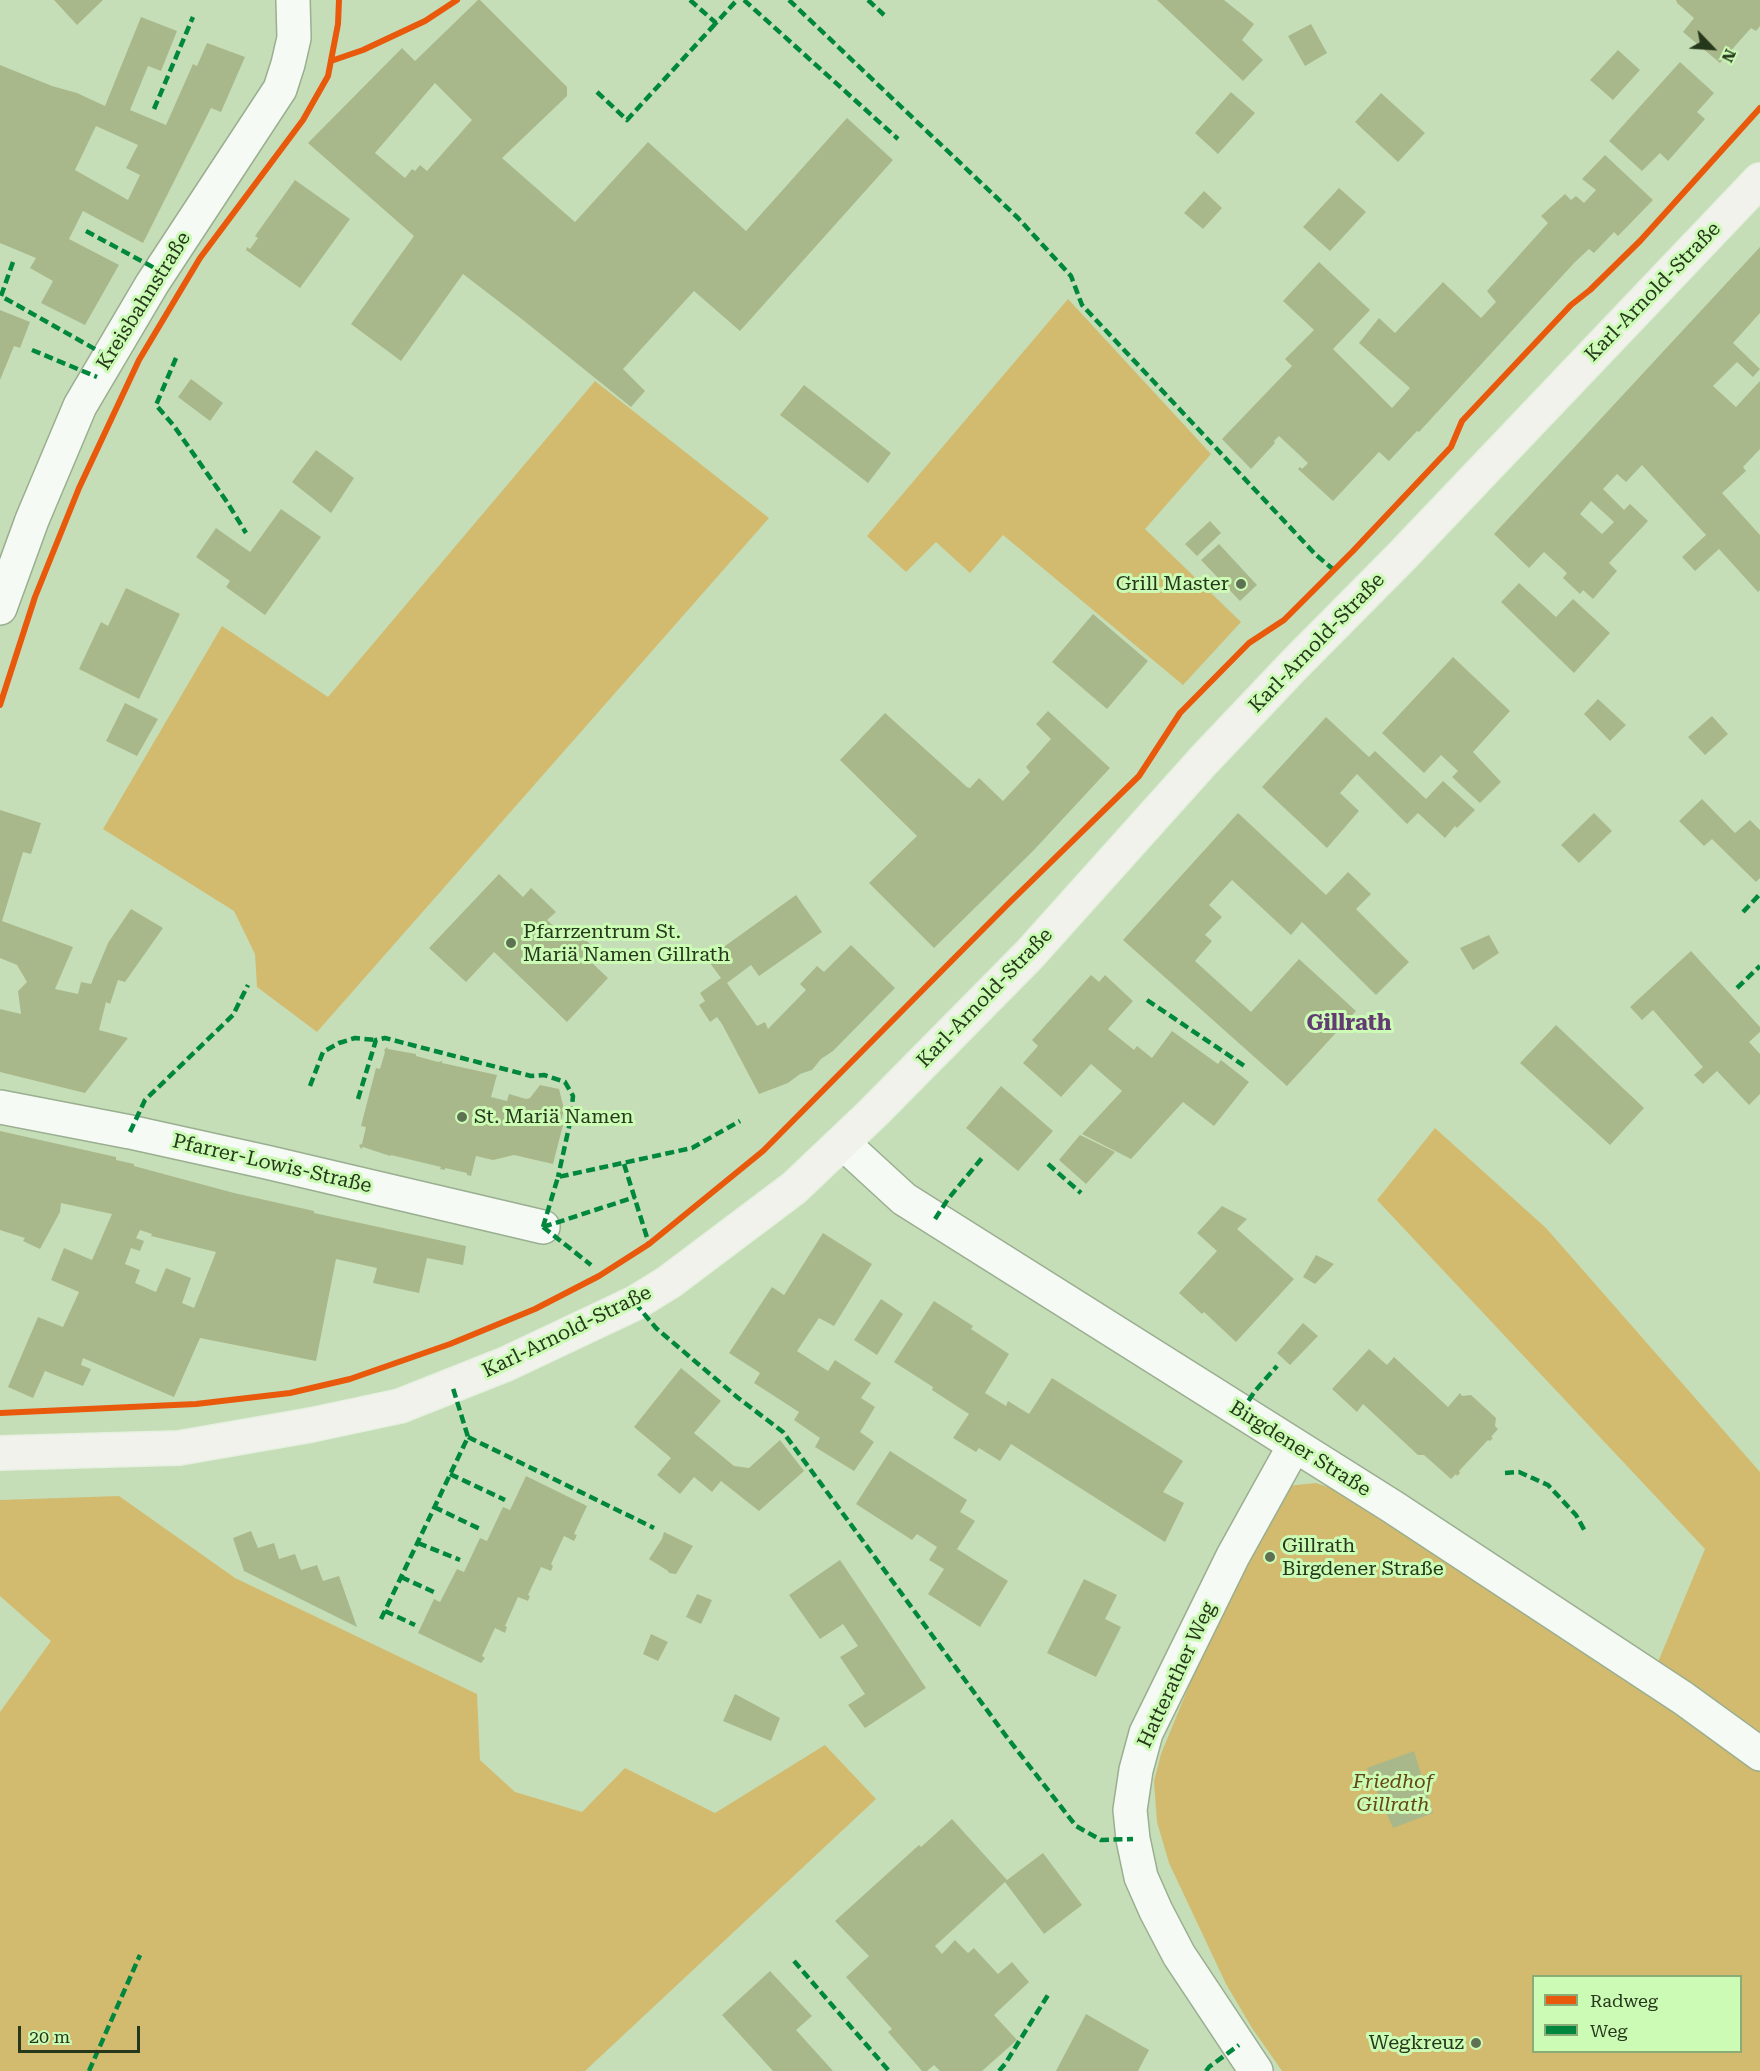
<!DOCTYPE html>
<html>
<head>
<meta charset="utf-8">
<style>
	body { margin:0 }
	#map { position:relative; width:1760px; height:2071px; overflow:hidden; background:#c5deb8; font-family:"Roboto Serif",serif }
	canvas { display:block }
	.legend { position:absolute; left:1532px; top:1975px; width:210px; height:78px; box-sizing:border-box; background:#ccfbb5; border:2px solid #8aad78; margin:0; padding:8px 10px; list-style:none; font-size:18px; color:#26381c }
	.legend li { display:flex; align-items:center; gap:12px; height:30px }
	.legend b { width:30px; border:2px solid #8aad78 }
	.north { position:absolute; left:1682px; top:18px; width:60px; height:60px; -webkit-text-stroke:4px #ccfbb5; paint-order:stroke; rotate:115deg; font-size:16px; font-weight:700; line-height:24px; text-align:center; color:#26381c }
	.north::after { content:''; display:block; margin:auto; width:21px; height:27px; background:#26381c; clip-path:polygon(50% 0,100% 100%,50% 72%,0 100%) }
	.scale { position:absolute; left:18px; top:2026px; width:122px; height:27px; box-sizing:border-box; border:3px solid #26381c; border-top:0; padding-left:8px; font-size:18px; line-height:21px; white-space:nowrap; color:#26381c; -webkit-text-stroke:4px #ccfbb5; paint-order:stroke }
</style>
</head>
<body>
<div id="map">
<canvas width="1760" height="2071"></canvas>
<ul class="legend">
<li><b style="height:8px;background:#e8590c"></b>Radweg</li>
<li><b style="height:8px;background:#00873e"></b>Weg</li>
</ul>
<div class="north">N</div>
<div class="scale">20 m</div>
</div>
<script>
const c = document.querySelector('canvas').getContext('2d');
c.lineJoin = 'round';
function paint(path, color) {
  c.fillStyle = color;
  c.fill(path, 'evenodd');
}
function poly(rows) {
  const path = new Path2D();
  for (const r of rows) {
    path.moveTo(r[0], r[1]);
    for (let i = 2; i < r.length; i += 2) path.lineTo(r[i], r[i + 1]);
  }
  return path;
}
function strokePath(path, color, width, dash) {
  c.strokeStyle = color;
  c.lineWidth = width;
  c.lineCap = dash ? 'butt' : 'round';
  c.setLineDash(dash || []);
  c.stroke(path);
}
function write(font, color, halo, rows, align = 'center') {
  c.font = font + ' "Roboto Serif",serif';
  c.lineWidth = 6;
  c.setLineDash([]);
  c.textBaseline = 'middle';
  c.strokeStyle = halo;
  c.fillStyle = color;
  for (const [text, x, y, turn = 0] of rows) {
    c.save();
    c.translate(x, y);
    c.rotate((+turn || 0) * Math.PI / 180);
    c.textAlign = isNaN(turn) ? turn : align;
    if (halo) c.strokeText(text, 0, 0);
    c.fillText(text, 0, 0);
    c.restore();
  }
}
paint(poly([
	[1068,299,1211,454,1145,529,1241,622,1183,685,1003,535,970,573,936,542,906,572,867,536],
	[595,381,769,518,317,1032,257,987,255,954,234,911,103,829,222,626,328,697],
	[1435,1128,1546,1228,1760,1472,1760,1741,1658,1662,1705,1549,1377,1200],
	[1316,1483,1348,1494,1760,1765,1760,2071,1282,2071,1252,2028,1226,1984,1169,1863,1157,1822,1154,1781,1161,1754,1209,1637,1287,1486],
	[1534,1976,1740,1976,1740,2052,1534,2052],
	[119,1496,235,1578,477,1694,480,1760,515,1792,582,1812,625,1768,715,1813,825,1745,876,1799,585,2071,0,2071,0,1712,51,1641,0,1596,0,1500]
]), '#d2bb6f');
paint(poly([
	[54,0,103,0,77,25],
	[478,0,480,0,567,87,567,96,502,158,575,222,648,142,746,231,847,118,893,160,740,331,694,291,623,369,645,391,631,407,523,320,463,274,401,361,351,324,414,236,308,143,402,48,415,61],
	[435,83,472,120,427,171,420,165,415,171,412,169,405,178,375,153],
	[1157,0,1224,0,1254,24,1242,40,1263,60,1243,81],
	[1676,0,1760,0,1760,26,1756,31,1751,28,1720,63,1683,32,1694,18,1677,3],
	[141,17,177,31,161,71,148,66,130,110,166,125,193,64,197,66,207,43,245,57,221,112,211,108,143,243,83,211,69,239,119,265,85,325,41,303,53,281,30,268,36,258,0,243,0,65,52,86,77,93,105,106],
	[96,126,138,145,126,168,140,175,128,200,75,170],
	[1311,24,1327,53,1305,66,1288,36],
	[1618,50,1640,70,1613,100,1590,80],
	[1680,62,1714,93,1697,112,1705,119,1668,161,1660,153,1642,171,1609,141],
	[1231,92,1255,113,1218,154,1195,133],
	[1381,93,1425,133,1398,162,1355,122],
	[1605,155,1653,200,1618,236,1614,232,1594,253,1589,249,1575,262,1419,432,1417,431,1389,461,1379,452,1333,501,1298,469,1300,467,1302,469,1308,463,1279,436,1274,441,1275,443,1251,469,1222,439,1292,366,1285,359,1314,330,1283,301,1319,262,1370,310,1333,349,1392,408,1410,388,1359,343,1379,318,1395,333,1443,282,1481,318,1496,302,1487,291,1548,223,1541,216,1565,194,1571,200,1576,196,1584,203,1596,190,1582,179],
	[295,180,350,219,300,288,246,250,247,247,250,249,258,238,255,236],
	[1339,188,1366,212,1330,251,1303,227],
	[1204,191,1222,208,1203,229,1184,213],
	[1760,247,1760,313,1733,343,1760,369,1753,377,1737,362,1713,386,1736,407,1760,381,1760,449,1743,467,1746,471,1722,493,1760,535,1760,590,1758,592,1719,549,1695,571,1682,557,1706,535,1642,465,1626,482,1617,474,1603,489,1624,510,1630,504,1648,521,1609,563,1617,571,1593,599,1583,590,1580,594,1563,578,1567,573,1544,552,1529,568,1494,534],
	[1591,501,1614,522,1602,534,1580,514],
	[0,310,30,322,20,348,14,346,0,380],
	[191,379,223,403,210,421,178,397],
	[804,385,891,453,868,483,780,415],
	[316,450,354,478,331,513,292,482],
	[281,509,321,537,265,615,226,587,230,581,196,557,216,528,250,552],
	[1210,521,1221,533,1197,556,1185,544],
	[1219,544,1257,585,1240,601,1201,560],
	[1519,583,1556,617,1573,599,1610,633,1574,673,1501,602],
	[126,588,180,614,139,699,79,669,101,622,108,626],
	[1093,614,1148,661,1107,709,1052,662],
	[1453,657,1510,711,1473,752,1501,782,1480,803,1452,777,1458,771,1441,755,1424,773,1382,733],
	[1598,699,1626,725,1610,741,1584,714],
	[125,703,158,719,137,756,106,741],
	[1048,711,1110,768,1033,851,934,948,869,883,917,836,840,760,885,713,967,787,970,788,979,778,1003,801,1030,772,1026,767,1051,739,1036,724],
	[1712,716,1728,734,1705,755,1688,737],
	[1326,717,1369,757,1375,751,1426,799,1443,781,1475,810,1457,828,1455,826,1445,838,1418,813,1407,824,1357,774,1340,793,1359,811,1327,848,1262,787],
	[1702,799,1735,833,1750,820,1760,830,1760,878,1756,882,1712,839,1704,846,1679,821],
	[0,810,41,823,31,854,23,852,2,921,73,947,55,989,78,994,81,982,91,984,108,943,131,909,163,928,125,982,118,980,110,1004,106,1002,99,1030,128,1038,85,1093,0,1072,0,1009,21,1014,18,991,27,982,17,965,0,958],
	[1238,813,1326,895,1348,872,1371,894,1356,909,1409,962,1376,995,1302,922,1291,935,1232,880,1209,905,1222,917,1205,935,1212,941,1195,961,1251,1012,1299,959,1356,1011,1287,1086,1123,940],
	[1594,813,1612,831,1579,863,1561,845],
	[499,874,523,897,531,888,556,912,547,920,566,938,575,929,598,952,590,961,608,978,567,1022,494,952,466,982,429,948],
	[796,895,822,932,759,976,751,965,727,983,757,1026,765,1022,768,1029,806,990,800,984,817,966,824,972,851,945,895,988,833,1051,821,1059,812,1070,800,1074,788,1083,759,1094,722,1024,717,1017,710,1022,699,1005,705,1001,700,993,721,978,707,959],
	[1489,935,1499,953,1473,970,1460,948],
	[1691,951,1760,1027,1760,1032,1749,1042,1760,1054,1760,1094,1749,1105,1717,1071,1703,1084,1694,1075,1703,1067,1653,1010,1642,1020,1630,1007],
	[1091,975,1099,982,1105,975,1133,1001,1108,1029,1134,1050,1137,1046,1152,1058,1172,1031,1218,1064,1221,1060,1249,1082,1214,1126,1183,1102,1131,1159,1082,1134,1122,1091,1091,1064,1061,1097,1023,1063,1038,1046,1032,1040],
	[1556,1025,1644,1108,1610,1145,1520,1063],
	[387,1047,388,1049,416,1054,416,1056,438,1062,442,1061,442,1063,497,1075,491,1097,507,1101,509,1094,526,1099,530,1098,540,1085,559,1089,564,1109,560,1125,563,1125,553,1164,514,1155,493,1160,476,1156,471,1176,467,1175,467,1173,445,1168,445,1170,440,1169,441,1167,391,1155,390,1156,363,1147,361,1149,359,1145,362,1144,366,1127,361,1126,376,1068,380,1069,385,1052,384,1050],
	[1001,1086,1053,1131,1018,1171,966,1128],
	[0,1131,116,1157,116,1160,134,1164,134,1166,234,1193,314,1211,314,1213,466,1246,463,1265,427,1258,419,1293,373,1283,377,1268,336,1259,316,1361,200,1338,174,1397,83,1358,81,1365,91,1369,83,1386,45,1371,33,1398,8,1387,38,1317,63,1327,79,1292,51,1280,64,1248,92,1260,112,1214,61,1203,60,1212,40,1249,23,1241,25,1238,0,1230],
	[140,1230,152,1234,151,1236,216,1252,194,1308,182,1303,191,1278,166,1268,156,1292,135,1283,140,1270,125,1264,131,1248,140,1251,144,1241,136,1238],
	[1080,1135,1115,1152,1086,1184,1059,1160],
	[1222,1206,1247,1219,1237,1229,1294,1279,1236,1342,1204,1312,1202,1314,1179,1293,1217,1251,1197,1233],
	[823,1233,872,1264,834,1326,819,1318,797,1351,828,1371,835,1360,871,1383,861,1398,875,1407,860,1432,874,1442,854,1471,815,1447,820,1438,794,1420,799,1412,754,1383,760,1373,729,1353,772,1287,784,1295],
	[1316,1255,1334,1264,1315,1284,1303,1277],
	[881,1299,903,1314,877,1355,854,1340],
	[934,1301,973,1326,971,1329,1009,1354,985,1393,1006,1406,1008,1401,1029,1414,1052,1378,1183,1461,1163,1492,1184,1503,1165,1542,1011,1444,1000,1461,979,1448,976,1452,953,1438,969,1414,932,1390,933,1387,894,1362],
	[1303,1323,1318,1336,1290,1365,1277,1353],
	[1369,1349,1387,1365,1394,1357,1448,1407,1460,1393,1462,1396,1471,1395,1496,1418,1495,1426,1498,1429,1491,1437,1493,1438,1490,1441,1488,1440,1459,1471,1460,1473,1457,1476,1456,1474,1451,1479,1424,1455,1418,1455,1363,1404,1357,1412,1332,1389],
	[681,1368,721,1401,694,1433,734,1466,749,1468,780,1440,804,1471,759,1511,721,1481,712,1492,694,1477,680,1494,657,1475,671,1458,634,1427],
	[890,1451,967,1500,960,1512,975,1521,957,1549,1008,1581,980,1627,928,1594,944,1569,929,1560,937,1547,917,1534,912,1540,856,1504],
	[526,1476,587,1506,574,1534,577,1535,574,1541,564,1536,551,1564,553,1566,551,1571,541,1567,528,1595,530,1596,528,1601,518,1597,505,1626,507,1627,505,1633,495,1628,482,1656,485,1658,481,1663,418,1633,434,1599,440,1602,457,1569,464,1572,480,1538,487,1541,503,1507,510,1510],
	[251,1531,258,1548,274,1543,279,1559,295,1554,301,1570,317,1565,323,1581,339,1576,357,1627,244,1571,233,1538],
	[664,1532,693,1546,676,1574,669,1573,668,1571,649,1559,662,1539],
	[840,1560,926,1688,865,1728,848,1705,865,1694,840,1657,858,1646,843,1624,820,1639,789,1595],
	[1084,1579,1117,1595,1105,1619,1121,1627,1096,1677,1047,1653],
	[697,1594,712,1600,701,1624,686,1617],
	[651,1634,668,1642,658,1661,643,1654],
	[735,1694,780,1718,771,1741,723,1721],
	[1414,1751,1433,1813,1393,1828,1367,1768],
	[952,1819,1007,1880,1043,1853,1082,1905,1044,1934,1005,1882,935,1946,942,1954,955,1940,968,1953,974,1948,998,1974,1012,1962,1029,1982,994,2015,1017,2040,982,2071,940,2071,934,2065,927,2071,922,2071,888,2032,892,2029,846,1977,869,1956,835,1921,919,1845,921,1847],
	[770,1971,812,2016,796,2030,833,2071,773,2071,722,2015],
	[1086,2014,1149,2050,1138,2071,1056,2071]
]), '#a9b88a');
const minor = poly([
	[0,608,32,520,80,406,152,284,280,89,288,64,294,38,293,0],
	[0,1107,130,1132,266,1162,543,1227],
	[843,1143,904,1199,1393,1507,1683,1698,1760,1754],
	[1256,2071,1179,1955,1156,1911,1141,1877,1133,1839,1130,1810,1136,1770,1146,1733,1233,1556,1294,1446]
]);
const major = poly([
	[0,1453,179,1448,311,1425,400,1406,506,1364,635,1303,669,1282,794,1188,873,1113,1029,955,1204,760,1294,665,1401,557,1760,180]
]);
strokePath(minor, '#9aae90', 36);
strokePath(major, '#e5f0df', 36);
strokePath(minor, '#f6faf4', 33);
strokePath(major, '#f2f2ec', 33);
strokePath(poly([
	[690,0,716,23,737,0],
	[744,0,898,139],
	[789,0,1018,218,1071,276,1082,305,1316,555,1334,570],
	[868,0,884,15],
	[597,92,627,120,716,23],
	[154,109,193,17],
	[86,231,160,271],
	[13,262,1,296,109,357],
	[32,350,97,377],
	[176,358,156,405,174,426,227,502,246,533],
	[1743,912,1760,894],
	[1737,988,1760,966],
	[1147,1000,1246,1067],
	[310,1086,323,1052,339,1043,355,1038,376,1040],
	[358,1099,376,1040,385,1038,531,1076,544,1075,565,1082,573,1096,571,1118,558,1177],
	[130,1132,145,1100,233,1015,248,985],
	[624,1164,649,1244],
	[1048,1164,1081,1193],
	[935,1219,948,1199,982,1158],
	[543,1227,558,1177,692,1148,740,1121],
	[543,1227,635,1197],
	[543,1227,591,1265],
	[635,1303,656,1328,737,1397,783,1432,1006,1736,1076,1826,1101,1840,1133,1839],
	[1241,1412,1255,1391,1277,1366],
	[468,1437,654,1528],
	[1505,1473,1519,1472,1548,1485,1576,1515,1586,1533],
	[450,1474,505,1500],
	[434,1507,482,1530],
	[418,1543,460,1560],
	[401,1577,436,1593],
	[385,1611,415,1625],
	[381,1619,468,1437,452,1385],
	[794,1961,889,2071],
	[89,2071,140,1955],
	[999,2071,1005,2064,1048,1995],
	[1206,2071,1209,2067,1239,2045]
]), '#00873e', 4.5, [9, 4.5]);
strokePath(poly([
	[331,61,363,50,425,21,457,0],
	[0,705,35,597,79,488,139,360,200,258,303,120,328,76,338,24,339,0],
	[0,1413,196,1404,290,1393,350,1379,450,1344,535,1309,599,1276,649,1244,763,1151,1009,903,1139,776,1180,713,1249,643,1284,620,1353,551,1451,447,1462,421,1571,305,1590,290,1640,241,1760,108]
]), '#e8590c', 6);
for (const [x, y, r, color] of [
	[1241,584,6,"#5e7253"],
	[511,943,6,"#5e7253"],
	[462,1117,6,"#5e7253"],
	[1270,1557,6,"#5e7253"],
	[1476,2043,6,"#5e7253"]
]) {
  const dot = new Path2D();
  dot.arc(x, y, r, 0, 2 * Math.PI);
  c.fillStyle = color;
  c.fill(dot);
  strokePath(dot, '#ccfbb5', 2);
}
write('20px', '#26381c', '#ccfbb5', [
	["Karl-Arnold-Straße",1653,292,-46],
	["Kreisbahnstraße",144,301,-58],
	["Karl-Arnold-Straße",1317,643,-46],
	["Karl-Arnold-Straße",985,998,-46],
	["Pfarrer-Lowis-Straße",272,1164,13],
	["Karl-Arnold-Straße",567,1332,-26],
	["Birgdener Straße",1300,1449,32],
	["Hatterather Weg",1177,1675,-65]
]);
write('20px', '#26381c', '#ccfbb5', [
	["Grill Master",1229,584,"right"],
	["Pfarrzentrum St.",523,932],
	["Mariä Namen Gillrath",523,955],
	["St. Mariä Namen",474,1117],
	["Gillrath",1282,1546],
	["Birgdener Straße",1282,1569],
	["Wegkreuz",1464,2043,"right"]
], 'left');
write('italic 20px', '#664716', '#ccfbb5', [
	["Friedhof",1393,1782],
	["Gillrath",1393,1805]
]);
write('bold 22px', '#633b73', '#ccfbb5', [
	["Gillrath",1349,1024]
]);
</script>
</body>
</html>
